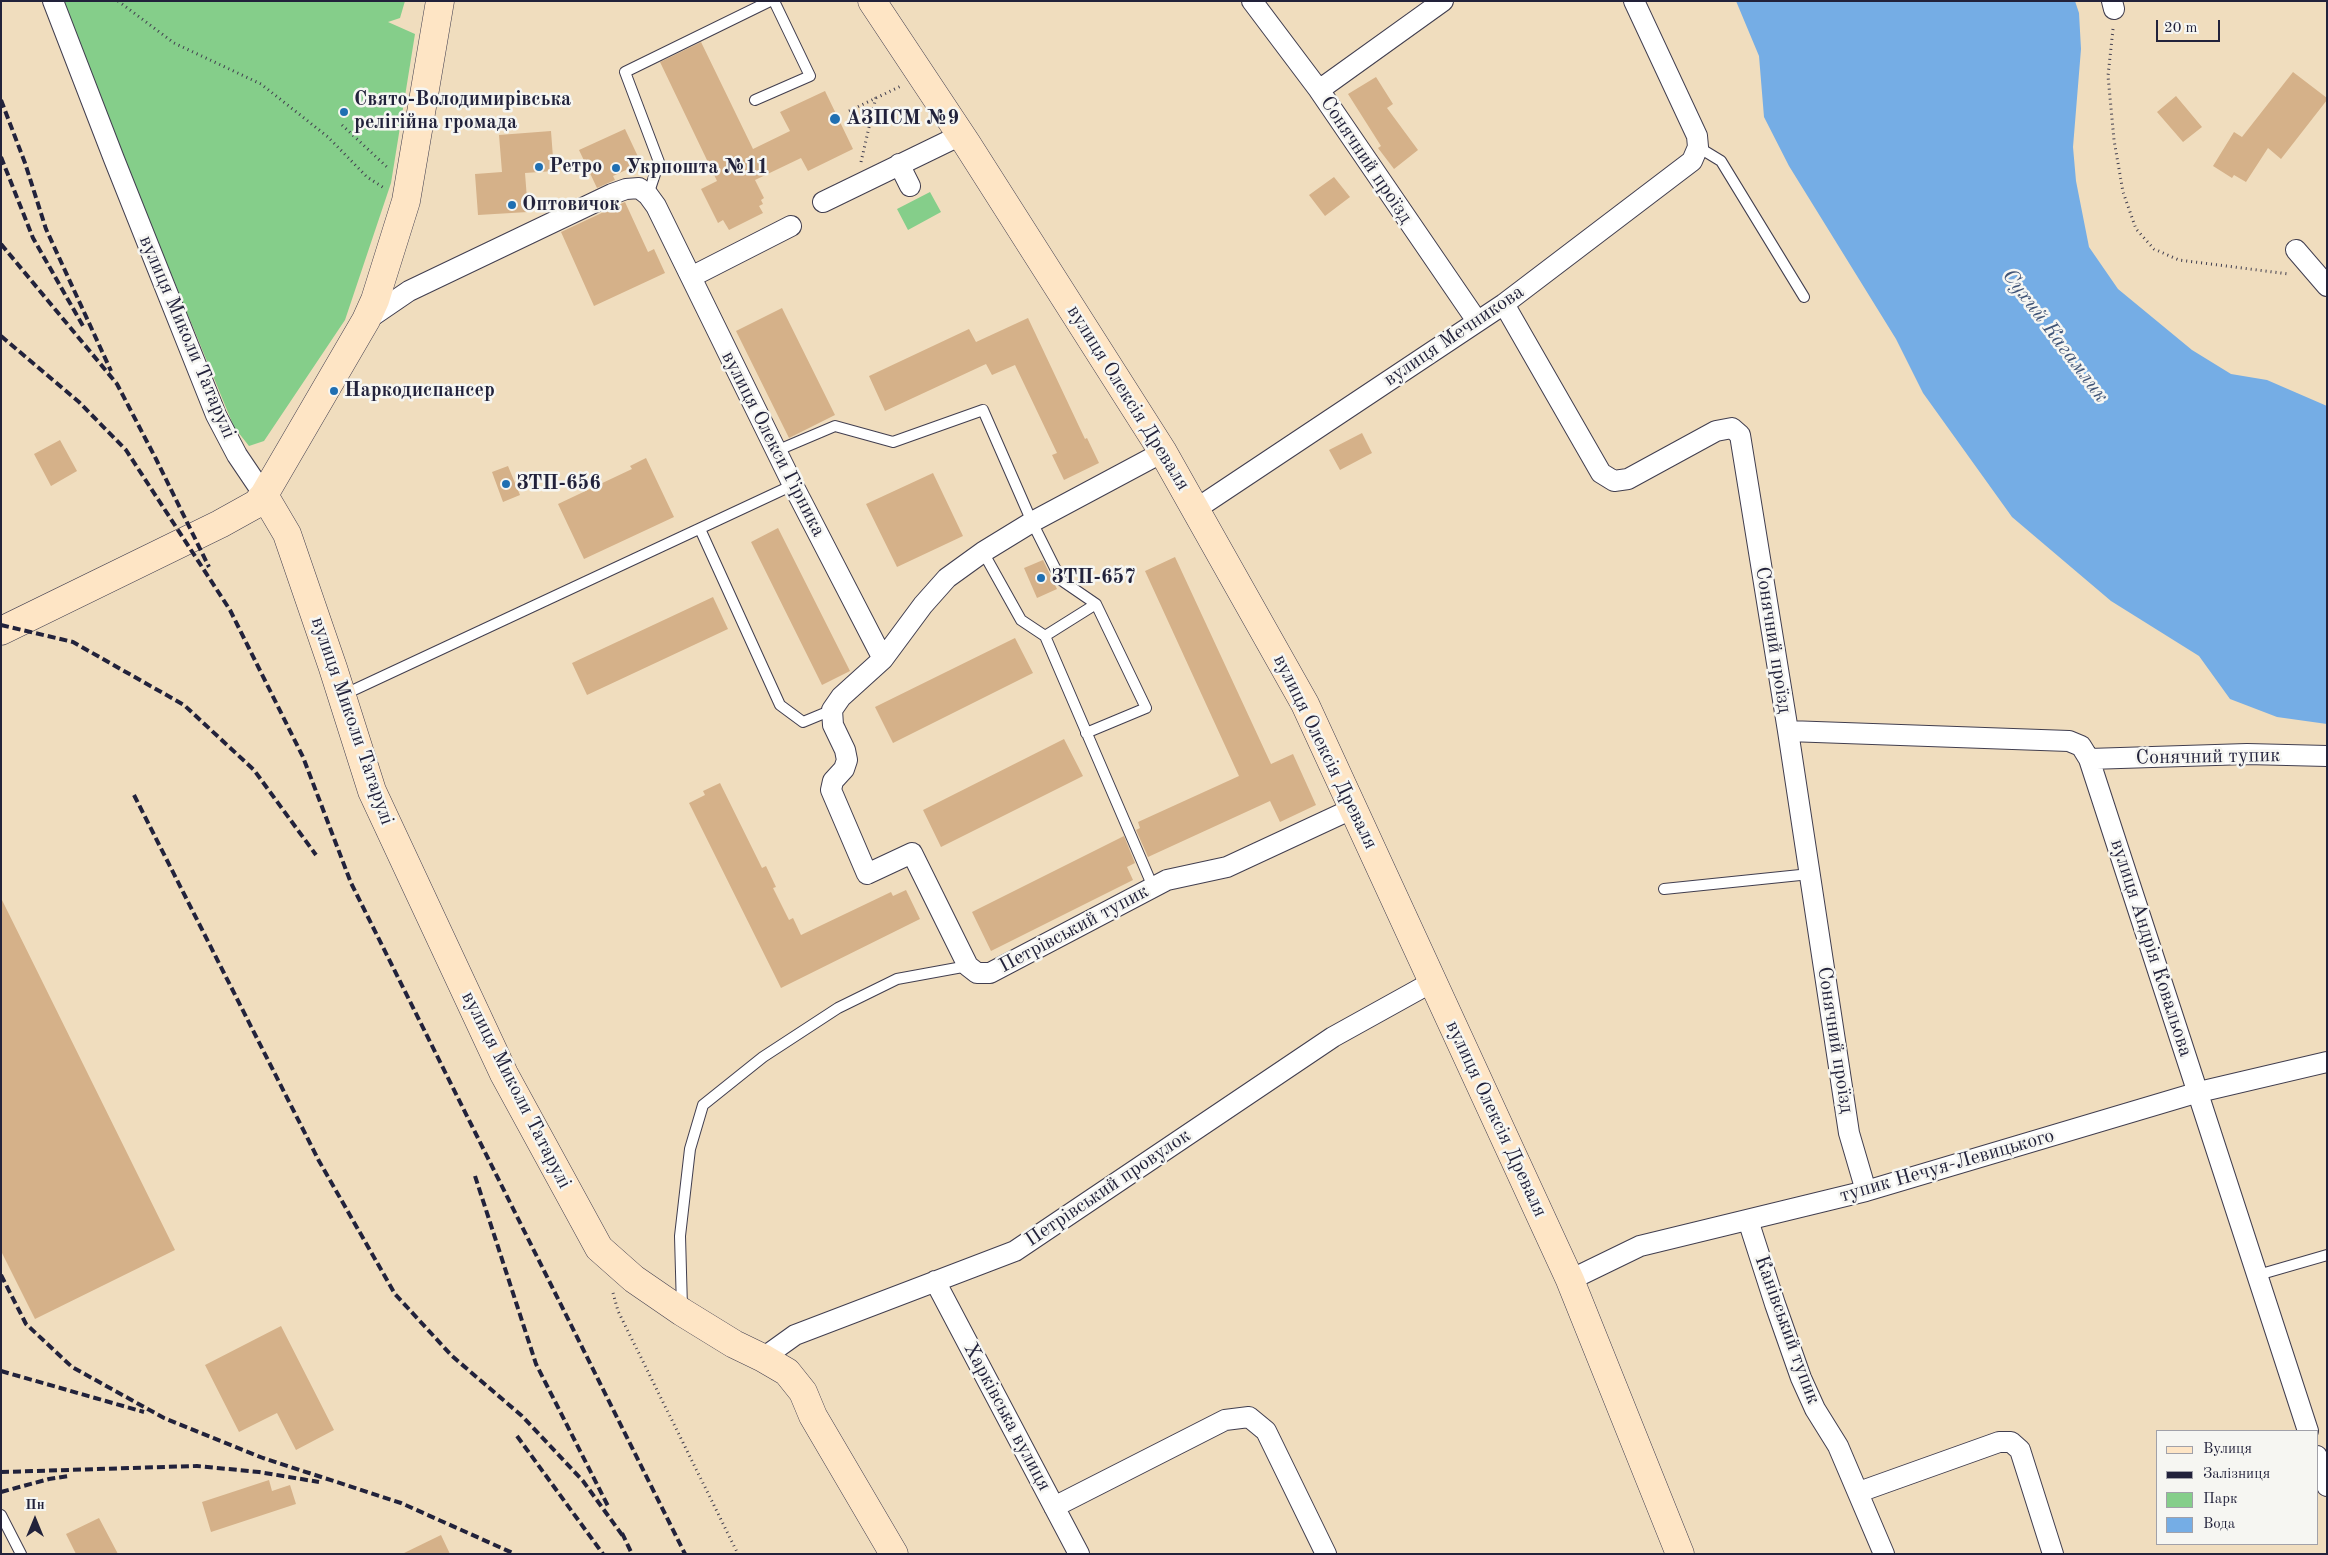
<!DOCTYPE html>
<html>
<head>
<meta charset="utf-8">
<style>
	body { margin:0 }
	#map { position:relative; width:2328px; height:1555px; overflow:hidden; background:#f0ddbe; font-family:"Old Standard TT",serif }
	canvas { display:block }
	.frame { position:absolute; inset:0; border:2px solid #22223b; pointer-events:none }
	.legend { position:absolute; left:2156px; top:1430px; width:162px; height:115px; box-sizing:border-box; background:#f6f6f2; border:1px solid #a1a1a9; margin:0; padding:6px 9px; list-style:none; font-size:15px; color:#22223b }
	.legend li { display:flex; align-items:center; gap:10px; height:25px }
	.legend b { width:25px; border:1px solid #a1a1a9 }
	.north { position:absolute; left:10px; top:1495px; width:50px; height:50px; -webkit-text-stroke:4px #f6f6f2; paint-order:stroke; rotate:0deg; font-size:14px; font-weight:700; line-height:20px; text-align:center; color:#22223b }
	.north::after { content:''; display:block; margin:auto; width:18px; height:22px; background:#22223b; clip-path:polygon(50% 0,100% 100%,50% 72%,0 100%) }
	.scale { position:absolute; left:2156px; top:20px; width:64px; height:22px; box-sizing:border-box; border:2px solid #22223b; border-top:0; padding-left:6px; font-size:15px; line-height:18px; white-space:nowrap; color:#22223b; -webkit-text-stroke:4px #f6f6f2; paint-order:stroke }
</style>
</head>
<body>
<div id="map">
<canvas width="2328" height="1555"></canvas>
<div class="frame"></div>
<ul class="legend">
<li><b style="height:6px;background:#fee5c5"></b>Вулиця</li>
<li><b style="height:6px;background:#22223b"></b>Залізниця</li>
<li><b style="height:14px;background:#85ce8a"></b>Парк</li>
<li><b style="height:14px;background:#75ade5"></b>Вода</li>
</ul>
<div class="north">Пн</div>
<div class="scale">20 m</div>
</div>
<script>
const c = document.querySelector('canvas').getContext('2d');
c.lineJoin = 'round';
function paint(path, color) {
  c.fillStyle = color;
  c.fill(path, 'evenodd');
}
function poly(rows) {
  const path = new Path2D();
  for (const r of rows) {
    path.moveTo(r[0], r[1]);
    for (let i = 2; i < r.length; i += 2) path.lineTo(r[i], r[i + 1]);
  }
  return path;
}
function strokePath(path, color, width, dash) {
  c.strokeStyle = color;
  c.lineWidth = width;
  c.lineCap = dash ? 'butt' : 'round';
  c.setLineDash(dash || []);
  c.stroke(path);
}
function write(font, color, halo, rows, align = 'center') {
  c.font = font + ' "Old Standard TT",serif';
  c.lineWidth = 5;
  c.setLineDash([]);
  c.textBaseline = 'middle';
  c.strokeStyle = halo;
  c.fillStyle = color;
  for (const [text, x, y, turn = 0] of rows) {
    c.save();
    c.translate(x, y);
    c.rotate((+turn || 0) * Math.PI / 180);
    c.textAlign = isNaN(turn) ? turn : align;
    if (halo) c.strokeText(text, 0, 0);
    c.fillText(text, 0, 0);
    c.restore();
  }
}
paint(poly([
	[59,1,405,1,400,18,388,22,415,34,391,183,345,320,264,441,249,446,234,427],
	[930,192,941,212,908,230,897,209]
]), '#85ce8a');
paint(poly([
	[1736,1,2075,1,2079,13,2081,49,2073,147,2076,181,2089,247,2118,289,2192,350,2231,374,2267,380,2327,406,2327,724,2277,717,2230,699,2199,656,2111,601,2012,517,1923,393,1896,339,1789,166,1764,117,1759,56]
]), '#75ade5');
paint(poly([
	[701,42,753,149,790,131,780,112,825,91,853,149,808,171,801,158,755,180,764,198,761,200,763,204,759,206,763,213,729,230,723,220,718,223,701,189,717,181,660,62],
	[2293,72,2327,98,2327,100,2281,159,2268,148,2246,182,2234,175,2232,178,2213,166,2234,132,2242,137],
	[1376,77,1393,104,1387,108,1418,150,1394,169,1378,148,1381,146,1348,94],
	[2176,96,2202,127,2183,142,2157,112],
	[625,129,641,163,613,176,615,180,597,188,579,150],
	[551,131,554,171,525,173,528,212,478,215,475,174,502,172,499,135],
	[1334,177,1350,197,1325,216,1309,195],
	[625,202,648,252,654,249,665,273,594,306,561,232],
	[782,308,835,415,789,438,736,331],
	[1028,318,1085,439,1087,438,1099,463,1064,480,1052,455,1057,453,1015,365,992,375,986,364,885,411,869,376,969,329,976,342],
	[1362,433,1372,453,1340,470,1329,450],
	[60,440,77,471,51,486,34,454],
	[646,458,674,517,584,559,558,504,632,469,630,466],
	[508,466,520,495,503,502,492,472],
	[933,473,963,536,897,567,866,504],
	[778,528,850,671,822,685,751,542],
	[1175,557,1271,764,1293,754,1316,805,1280,822,1270,801,1148,857,1136,830,1140,828,1138,822,1239,776,1145,571],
	[1043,560,1057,589,1037,598,1024,568],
	[713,597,728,629,587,695,572,663],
	[1015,638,1033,673,893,743,875,707],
	[1064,739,1083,776,941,847,923,810],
	[720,783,762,868,766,866,776,887,773,888,789,920,793,918,801,935,891,892,893,896,906,890,920,919,781,988,689,803,705,795,703,791],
	[1124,836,1135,863,1127,867,1133,880,991,951,972,912],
	[1,898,175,1250,35,1319,1,1251],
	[281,1326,334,1430,296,1450,277,1413,239,1432,205,1365],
	[269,1480,272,1491,290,1485,296,1504,211,1532,202,1502],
	[99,1518,118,1554,76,1554,66,1534],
	[441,1535,450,1554,402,1554]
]), '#d5b189');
const lane = poly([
	[755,100,810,76,774,1],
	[1698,147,1721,161,1804,297],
	[648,195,659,162,625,72,770,1],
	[776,451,835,426,893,442,983,410,1032,522,1061,580,1096,604,1146,708,1086,733],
	[700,529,780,705,803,722,832,710],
	[983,552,1021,620,1045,636,1153,887],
	[1045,636,1096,604],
	[343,695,793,485],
	[1664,889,1810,874],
	[2258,1275,2327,1255],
	[682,1308,680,1236,690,1149,703,1105,763,1057,838,1008,897,979,968,966],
	[1,1515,21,1554]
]);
const street = poly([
	[53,1,114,159,216,415,237,455,264,495],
	[1252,1,1319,90,1477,321],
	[2112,1,2114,9],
	[1319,90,1443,1],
	[899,164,910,186],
	[823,202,961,135],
	[2296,250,2327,286],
	[691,277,791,226],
	[1504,304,1601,473,1614,481,1628,479,1716,431,1732,428,1740,435,1788,731,1849,1133,1866,1191],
	[368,319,409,291,612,194,626,189,639,188,648,195,656,206,793,485,883,659,923,605,947,578,983,552,1032,522,1163,452],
	[1196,509,1504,304,1692,161,1698,147,1697,136,1634,1],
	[883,659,841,697,832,710,833,725,845,750,847,760,844,769,833,781,831,790,867,874,912,853,968,966,977,973,990,973,1167,880,1227,867,1354,808],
	[1788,731,2069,741,2081,746,2089,759,2308,1431],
	[2089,759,2247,754,2327,756],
	[1748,1220,1775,1304,1801,1378,1815,1409,1838,1446,1884,1554],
	[1570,1280,1640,1246,1866,1191,2199,1092,2327,1062],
	[935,1281,1079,1554],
	[763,1358,795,1335,1015,1251,1333,1037,1434,981],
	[2317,1456,2327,1486],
	[1859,1492,1999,1442,2011,1442,2020,1450,2053,1554],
	[1054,1507,1225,1420,1249,1417,1266,1431,1326,1554]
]);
const secondary = poly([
	[872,1,967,144,1163,452,1305,704,1570,1280,1680,1554],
	[264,495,287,534,333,668,372,791,504,1074,599,1248,634,1279,682,1312,734,1344,763,1358,787,1372,803,1392,813,1416,894,1554],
	[1,631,220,524,256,504,264,495,366,320,375,300,406,201,440,1]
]);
strokePath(lane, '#413e4f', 12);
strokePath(street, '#413e4f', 22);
strokePath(secondary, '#413e4f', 29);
strokePath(poly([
	[118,1,174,43,261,84,328,137,367,177,384,188],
	[2113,29,2108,76,2114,140,2123,192,2136,229,2154,249,2179,260,2289,274],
	[849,111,901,86],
	[342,125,388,168],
	[861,162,876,97],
	[613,1293,618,1311,738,1554]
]), '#413e4f', 3, [1, 4]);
strokePath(lane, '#fff', 10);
strokePath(street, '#fff', 20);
strokePath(secondary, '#fee5c5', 28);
strokePath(poly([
	[1,100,25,163,46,229,111,371],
	[1,157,33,238,83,326],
	[1,244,117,384,156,459,209,567],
	[1,336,79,402,126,450,230,610,303,757,351,883,685,1554],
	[1,625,73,642,184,705,254,770,316,855],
	[134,795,319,1161,395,1294,452,1356,522,1416,583,1481,625,1539],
	[475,1176,536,1364,609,1508],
	[1,1275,26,1324,72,1367,164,1418,263,1458,401,1503,515,1554],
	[1,1371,144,1412],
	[517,1436,603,1554],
	[1,1472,197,1466,259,1472,319,1482],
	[1,1492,49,1479,69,1476],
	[622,1533,632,1554]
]), '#22223b', 4, [8, 4]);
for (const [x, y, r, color] of [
	[344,112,5,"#1f6fb2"],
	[835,119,6,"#1f6fb2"],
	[539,167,5,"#1f6fb2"],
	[616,168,5,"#1f6fb2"],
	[512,205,5,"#1f6fb2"],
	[334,391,5,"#1f6fb2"],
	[506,484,5,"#1f6fb2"],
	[1041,578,5,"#1f6fb2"]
]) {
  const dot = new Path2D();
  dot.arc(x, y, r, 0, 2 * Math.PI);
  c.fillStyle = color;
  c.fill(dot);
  strokePath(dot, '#f6f6f2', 2);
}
write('bold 20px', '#22223b', '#f6f6f2', [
	["Свято-Володимирівська",354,100],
	["релігійна громада",354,123],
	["АЗПСМ №9",846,119],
	["Ретро",549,167],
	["Укрпошта №11",626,168],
	["Оптовичок",522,205],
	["Наркодиспансер",344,391],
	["ЗТП-656",516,484],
	["ЗТП-657",1051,578]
], 'left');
write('20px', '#22223b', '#f6f6f2', [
	["Сонячний проїзд",1366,160,56],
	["вулиця Мечникова",1454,336,-34],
	["вулиця Миколи Татарулі",187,337,67],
	["вулиця Олексія Древаля",1128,398,58],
	["вулиця Олекси Гірника",773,444,63],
	["Сонячний проїзд",1773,640,81],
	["вулиця Миколи Татарулі",352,721,71],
	["вулиця Олексія Древаля",1325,752,64],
	["Сонячний тупик",2208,757,-1],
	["Петрівський тупик",1074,929,-28],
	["вулиця Андрія Ковальова",2151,948,72],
	["Сонячний проїзд",1835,1040,81],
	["вулиця Миколи Татарулі",516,1090,63],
	["вулиця Олексія Древаля",1496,1119,65],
	["тупик Нечуя-Левицького",1947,1166,-16],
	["Петрівський провулок",1108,1188,-34],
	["Канівський тупик",1787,1330,70],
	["Харківська вулиця",1007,1417,62]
]);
write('italic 21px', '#3f5376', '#f6f6f2', [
	["Сухий Кагамлик",2055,336,53]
]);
</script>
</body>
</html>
